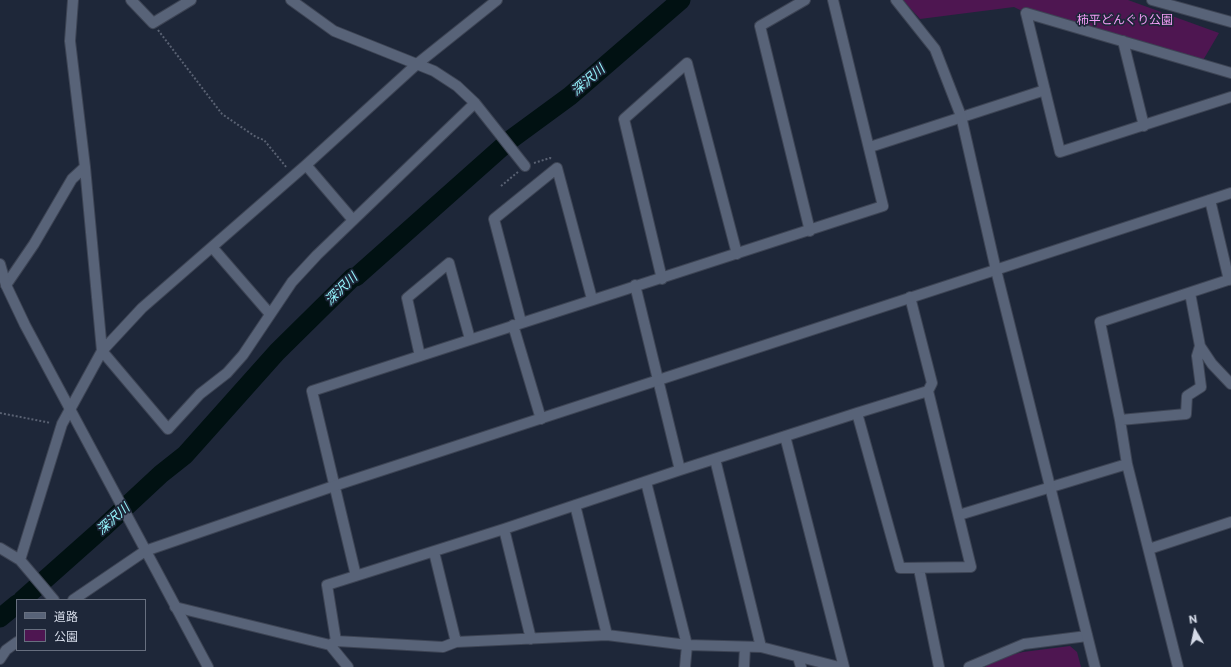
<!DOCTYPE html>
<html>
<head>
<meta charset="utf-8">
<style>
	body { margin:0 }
	#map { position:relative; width:1231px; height:667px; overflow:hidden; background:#1e2739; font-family:Commissioner,"Noto Sans JP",sans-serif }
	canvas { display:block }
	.legend { position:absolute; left:16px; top:599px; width:130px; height:52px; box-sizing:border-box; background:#1e2739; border:1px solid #676f7f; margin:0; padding:5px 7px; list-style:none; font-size:12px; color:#d5dbe8 }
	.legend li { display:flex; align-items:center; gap:8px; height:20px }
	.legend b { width:20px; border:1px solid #676f7f }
	.north { position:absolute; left:1175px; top:611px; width:40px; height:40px; -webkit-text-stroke:3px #1e2739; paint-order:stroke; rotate:351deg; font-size:11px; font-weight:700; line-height:16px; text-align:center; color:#d5dbe8 }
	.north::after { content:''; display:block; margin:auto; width:14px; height:18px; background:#d5dbe8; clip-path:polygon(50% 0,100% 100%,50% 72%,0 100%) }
</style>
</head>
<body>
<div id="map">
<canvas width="1231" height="667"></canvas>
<ul class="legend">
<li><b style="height:5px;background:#586378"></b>道路</li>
<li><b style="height:11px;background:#4e1651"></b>公園</li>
</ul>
<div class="north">N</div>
</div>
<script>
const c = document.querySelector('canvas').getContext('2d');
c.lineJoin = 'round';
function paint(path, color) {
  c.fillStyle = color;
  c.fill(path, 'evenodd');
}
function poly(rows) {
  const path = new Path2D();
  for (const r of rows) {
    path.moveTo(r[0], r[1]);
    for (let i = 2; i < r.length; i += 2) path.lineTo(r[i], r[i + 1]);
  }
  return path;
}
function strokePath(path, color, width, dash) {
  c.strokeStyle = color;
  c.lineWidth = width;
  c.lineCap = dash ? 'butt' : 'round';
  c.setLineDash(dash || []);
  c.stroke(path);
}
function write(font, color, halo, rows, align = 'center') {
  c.font = font + ' Commissioner,"Noto Sans JP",sans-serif';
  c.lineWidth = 3.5;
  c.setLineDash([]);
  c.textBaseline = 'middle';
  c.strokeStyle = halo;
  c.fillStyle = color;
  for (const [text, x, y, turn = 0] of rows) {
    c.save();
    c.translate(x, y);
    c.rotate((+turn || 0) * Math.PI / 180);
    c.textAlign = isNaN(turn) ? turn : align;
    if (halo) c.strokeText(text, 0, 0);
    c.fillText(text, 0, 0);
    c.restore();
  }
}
paint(poly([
	[903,0,1128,0,1219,33,1202,62,1026,13,1014,7,920,19],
	[1070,646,1077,652,1081,667,986,667,986,665,1003,657,1023,652]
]), '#4e1651');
strokePath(poly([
	[22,600,103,528,161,474,185,455,277,352,353,277,356,277,510,140,570,96,681,0],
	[0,618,17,604]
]), '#011112', 19);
const minor = poly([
	[73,0,70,41,85,167,102,351,168,429,200,394,227,373,243,355,292,282,317,255,475,103],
	[131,0,153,23,191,0],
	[291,0,334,31,434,71,457,86,475,103,525,166],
	[805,0,760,26,810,231],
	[1152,0,1231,22],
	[1123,41,1144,126],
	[1231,73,1026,13,1060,152,1231,97],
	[870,147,1045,90],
	[306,165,353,220],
	[1210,200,1229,280],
	[212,247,270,314],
	[662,279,624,119,687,63,737,254],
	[6,285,34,244,72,179,85,167],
	[635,285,680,470],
	[1190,293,1200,346,1212,364,1231,384],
	[910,297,932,383,928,391],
	[521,322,494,219,557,168,592,299],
	[513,325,541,419],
	[420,356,407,298,449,263,470,339],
	[1120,420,1186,414,1187,396,1201,387,1197,356,1200,346],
	[785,436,844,667],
	[715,459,761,647],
	[646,482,687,645,685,667],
	[575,505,607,635],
	[959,515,1127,464],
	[504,529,531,639],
	[0,548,20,560,54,600],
	[1149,549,1231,522],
	[434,552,456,642],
	[20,560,62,424,102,351,142,308,306,165,417,64,497,0],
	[919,569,939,667],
	[356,576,312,391,883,206,833,0],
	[175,607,330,645,348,667],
	[336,641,327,585,504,529,680,470,857,413,928,391,971,567,900,568,857,413],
	[330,645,336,641,443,647,456,642,607,635,687,645,761,647,839,667],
	[798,657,801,667],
	[0,659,6,650,17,642],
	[744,667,745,647],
	[969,667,1024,644,1087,636],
	[1178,667,1127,464,1120,420,1100,322,1231,279]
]);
const tertiary = poly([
	[896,0,935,49,961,116,996,270,1095,667],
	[0,264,6,285,25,325,208,667],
	[73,600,145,551,334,486,1231,193]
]);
strokePath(minor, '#3d4454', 12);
strokePath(tertiary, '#3d4454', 12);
strokePath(poly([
	[158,30,222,114,256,137,264,140,287,168],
	[534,163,550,158,553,159],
	[501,186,518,172],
	[0,413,51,423]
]), '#596172', 2, [2, 2]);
strokePath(minor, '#586378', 10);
strokePath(tertiary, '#586378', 10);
write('12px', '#f59ef8', '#1e2739', [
	["柿平どんぐり公園",1125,20]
]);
write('italic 13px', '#96f7ff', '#1e2739', [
	["深沢川",588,80,-41],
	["深沢川",341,289,-44],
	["深沢川",113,519,-42]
]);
</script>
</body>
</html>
